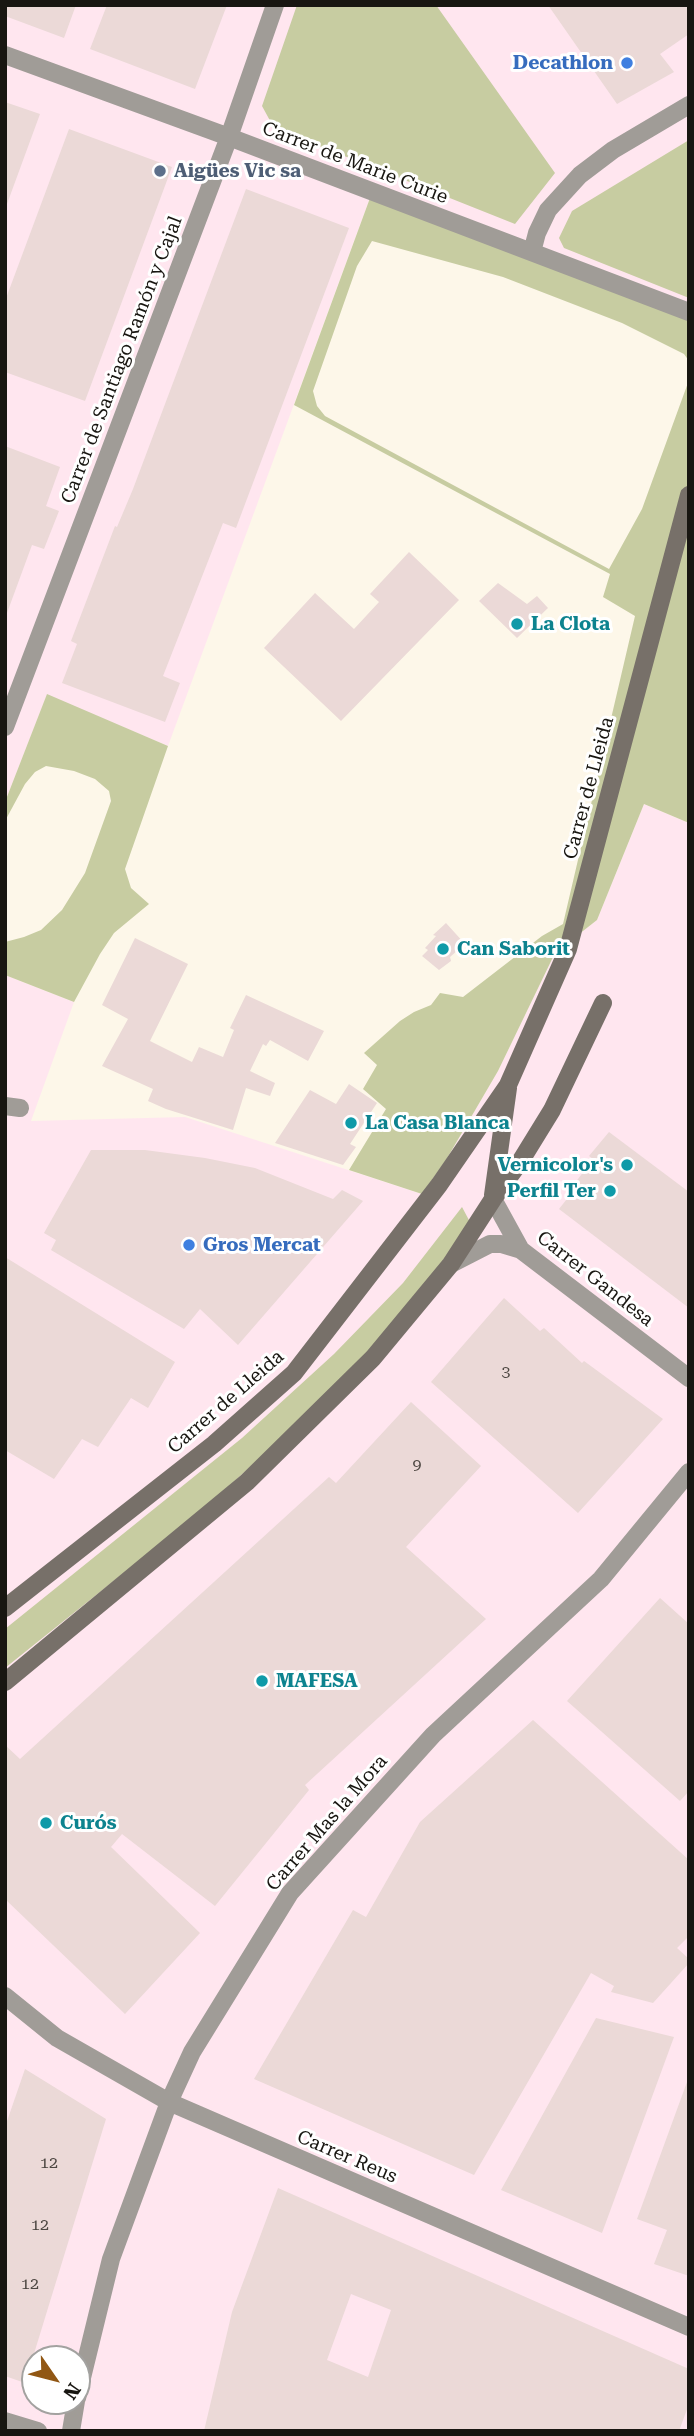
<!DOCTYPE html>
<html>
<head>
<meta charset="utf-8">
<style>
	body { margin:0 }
	#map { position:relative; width:694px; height:2436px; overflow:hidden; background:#fdf7e9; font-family:"Roboto Serif",serif }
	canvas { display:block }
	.frame { position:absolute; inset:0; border:7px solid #181611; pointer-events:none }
	.north { position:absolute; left:21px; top:2345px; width:70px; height:70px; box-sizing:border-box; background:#fff; border:2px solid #a3a2a0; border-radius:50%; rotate:125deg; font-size:19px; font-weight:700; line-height:28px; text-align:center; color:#181611 }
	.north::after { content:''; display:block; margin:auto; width:24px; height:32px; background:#915714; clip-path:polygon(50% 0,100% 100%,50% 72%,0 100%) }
</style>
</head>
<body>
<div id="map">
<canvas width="694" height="2436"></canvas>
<div class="frame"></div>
<div class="north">N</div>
</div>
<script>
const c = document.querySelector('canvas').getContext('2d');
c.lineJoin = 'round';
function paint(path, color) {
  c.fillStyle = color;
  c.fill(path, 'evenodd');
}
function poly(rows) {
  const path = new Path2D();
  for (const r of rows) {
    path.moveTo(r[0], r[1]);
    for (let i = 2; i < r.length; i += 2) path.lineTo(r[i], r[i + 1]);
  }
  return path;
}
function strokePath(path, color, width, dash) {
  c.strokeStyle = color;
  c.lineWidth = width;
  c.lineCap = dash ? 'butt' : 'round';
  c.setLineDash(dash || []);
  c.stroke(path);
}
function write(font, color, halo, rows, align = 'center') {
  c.font = font + ' "Roboto Serif",serif';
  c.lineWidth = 6;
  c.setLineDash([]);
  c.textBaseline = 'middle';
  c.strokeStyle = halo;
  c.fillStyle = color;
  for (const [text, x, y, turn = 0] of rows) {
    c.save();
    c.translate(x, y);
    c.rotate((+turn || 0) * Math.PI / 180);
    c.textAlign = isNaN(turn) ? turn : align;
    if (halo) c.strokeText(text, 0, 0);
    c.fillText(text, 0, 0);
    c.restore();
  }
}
paint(poly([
	[5,5,689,5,689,321,370,198,168,746,47,695,5,802],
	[644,804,689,823,689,2431,5,2431,5,975,74,1002,31,1121,185,1117,422,1194,446,1160,498,1071,555,953,597,920],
	[35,2359,77,2359,77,2401,35,2401]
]), '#ffe6ef');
paint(poly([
	[297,5,436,5,555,173,515,224,274,128,262,106],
	[689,140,689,298,564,248,559,238,572,211],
	[370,198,689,321,689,361,684,354,622,323,503,277,372,241,357,266,313,391,317,406,325,416,609,569,642,509,689,380,689,823,644,804,597,920,555,953,498,1071,446,1160,422,1194,349,1170,386,1109,363,1089,377,1065,364,1053,400,1021,414,1012,431,1005,440,993,463,997,542,936,563,924,635,616,603,597,610,574,294,405],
	[47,694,168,746,125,869,131,888,149,904,114,933,100,954,74,1002,5,975,5,942,24,937,41,930,62,910,85,873,111,801,109,791,95,779,74,771,46,766,35,772,25,784,5,821,5,802],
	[462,1207,470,1222,436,1271,370,1350,283,1437,206,1507,5,1668,5,1629,242,1438,334,1354,403,1283]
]), '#c7cca1');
paint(poly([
	[5,5,76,5,64,38,5,16],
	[107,5,227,5,195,89,90,49],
	[548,5,689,5,689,34,660,54,674,72,617,104],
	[5,102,40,114,7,204,5,204],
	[69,129,172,167,85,401,5,372,5,301],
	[246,189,349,228,236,528,223,523,163,676,180,683,165,722,62,683,77,644,71,641,115,526,117,527,133,489],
	[5,446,60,467,46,506,59,511,44,549,32,545,7,613],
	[409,552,459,600,341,721,264,648,315,593,354,629,379,602,370,594],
	[498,583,527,604,537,596,548,608,517,638,479,601],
	[446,923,465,944,450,957,451,961,439,970,422,956,428,950,425,948,436,936,433,935],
	[135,938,188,964,150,1041,192,1062,199,1047,223,1057,234,1030,230,1028,246,995,324,1031,308,1061,270,1040,266,1046,263,1044,250,1071,275,1083,270,1096,246,1088,233,1130,166,1109,148,1101,153,1089,102,1066,128,1019,102,1005],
	[349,1084,377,1103,350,1144,356,1147,343,1165,275,1143,310,1090,336,1104],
	[609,1132,689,1192,689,1308,559,1209,578,1185,575,1183,593,1159,589,1156],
	[91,1150,145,1150,205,1158,255,1168,333,1199,342,1190,363,1201,238,1345,200,1309,184,1329,51,1250,56,1240,44,1233],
	[5,1257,175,1362,148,1408,131,1398,98,1447,82,1439,54,1479,5,1450],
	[504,1298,540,1331,544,1328,582,1363,584,1361,663,1419,578,1513,431,1382],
	[411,1402,481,1466,406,1547,486,1619,305,1785,309,1790,215,1906,122,1834,111,1847,200,1933,125,2014,5,1899,5,1745,20,1759,329,1477,336,1483],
	[660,1598,689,1624,689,1791,680,1801,567,1701],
	[533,1720,689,1860,689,1936,677,1948,689,1959,689,1963,653,2003,611,1992,614,1986,591,1973,474,2175,254,2079,353,1910,366,1917,420,1822],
	[596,2018,674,2037,602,2233,501,2190],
	[25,2069,106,2119,25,2383,5,2376,5,2127],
	[687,2082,689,2082,689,2276,654,2264,667,2230,637,2219],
	[278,2188,689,2369,689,2404,679,2431,204,2431,232,2312],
	[351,2294,391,2310,368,2377,327,2360]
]), '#ebd9d7');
strokePath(poly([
	[5,55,229,137,689,312],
	[532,252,537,233,548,210,580,175,613,150,689,105],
	[5,727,229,137,275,5],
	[5,1106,20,1108],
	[493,1199,521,1250,689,1378],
	[451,1264,490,1244,501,1244,521,1250],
	[5,1996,57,2038,169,2102,689,2327],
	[77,2398,111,2259,169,2102,192,2052,290,1893,433,1735,601,1579,689,1472],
	[5,2421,38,2431],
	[71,2431,76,2401]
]), '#a09c97', 18);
strokePath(poly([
	[493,1195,508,1088],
	[5,1608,214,1444,294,1373,439,1185,508,1085,568,949,689,495],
	[5,1682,247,1482,373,1358,451,1264,493,1199,520,1162,552,1110,603,1003]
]), '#777069', 18);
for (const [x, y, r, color] of [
	[627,63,7,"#3f7fe0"],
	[160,171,7,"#5c6f8a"],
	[517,624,7,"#0f9aa8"],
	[443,949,7,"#0f9aa8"],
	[351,1123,7,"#0f9aa8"],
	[627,1165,7,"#0f9aa8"],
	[610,1191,7,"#0f9aa8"],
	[189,1245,7,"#3f7fe0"],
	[262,1681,7,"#0f9aa8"],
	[46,1823,7,"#0f9aa8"]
]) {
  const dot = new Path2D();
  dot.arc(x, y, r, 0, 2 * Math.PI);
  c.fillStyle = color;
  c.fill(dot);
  strokePath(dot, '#fff', 2.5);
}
write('16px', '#4d4742', null, [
	["3",506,1372],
	["9",417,1465],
	["12",49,2163],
	["12",40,2225],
	["12",30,2284]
]);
write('bold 19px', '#366cbe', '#fff', [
	["Decathlon",613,63],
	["Gros Mercat",203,1245,"left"]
], 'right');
write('19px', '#181611', '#fff', [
	["Carrer de Marie Curie",355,163,21],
	["Carrer de Santiago Ramón y Cajal",122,360,-69],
	["Carrer de Lleida",589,788,-75],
	["Carrer Gandesa",595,1279,38],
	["Carrer de Lleida",226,1402,-41],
	["Carrer Mas la Mora",327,1823,-49],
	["Carrer Reus",347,2157,23]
]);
write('bold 19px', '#4e5e75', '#fff', [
	["Aigües Vic sa",174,171]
], 'left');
write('bold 19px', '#0d838f', '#fff', [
	["La Clota",531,624],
	["Can Saborit",457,949],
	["La Casa Blanca",365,1123],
	["Vernicolor's",613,1165,"right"],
	["Perfil Ter",596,1191,"right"],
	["MAFESA",276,1681],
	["Curós",60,1823]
], 'left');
</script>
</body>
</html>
